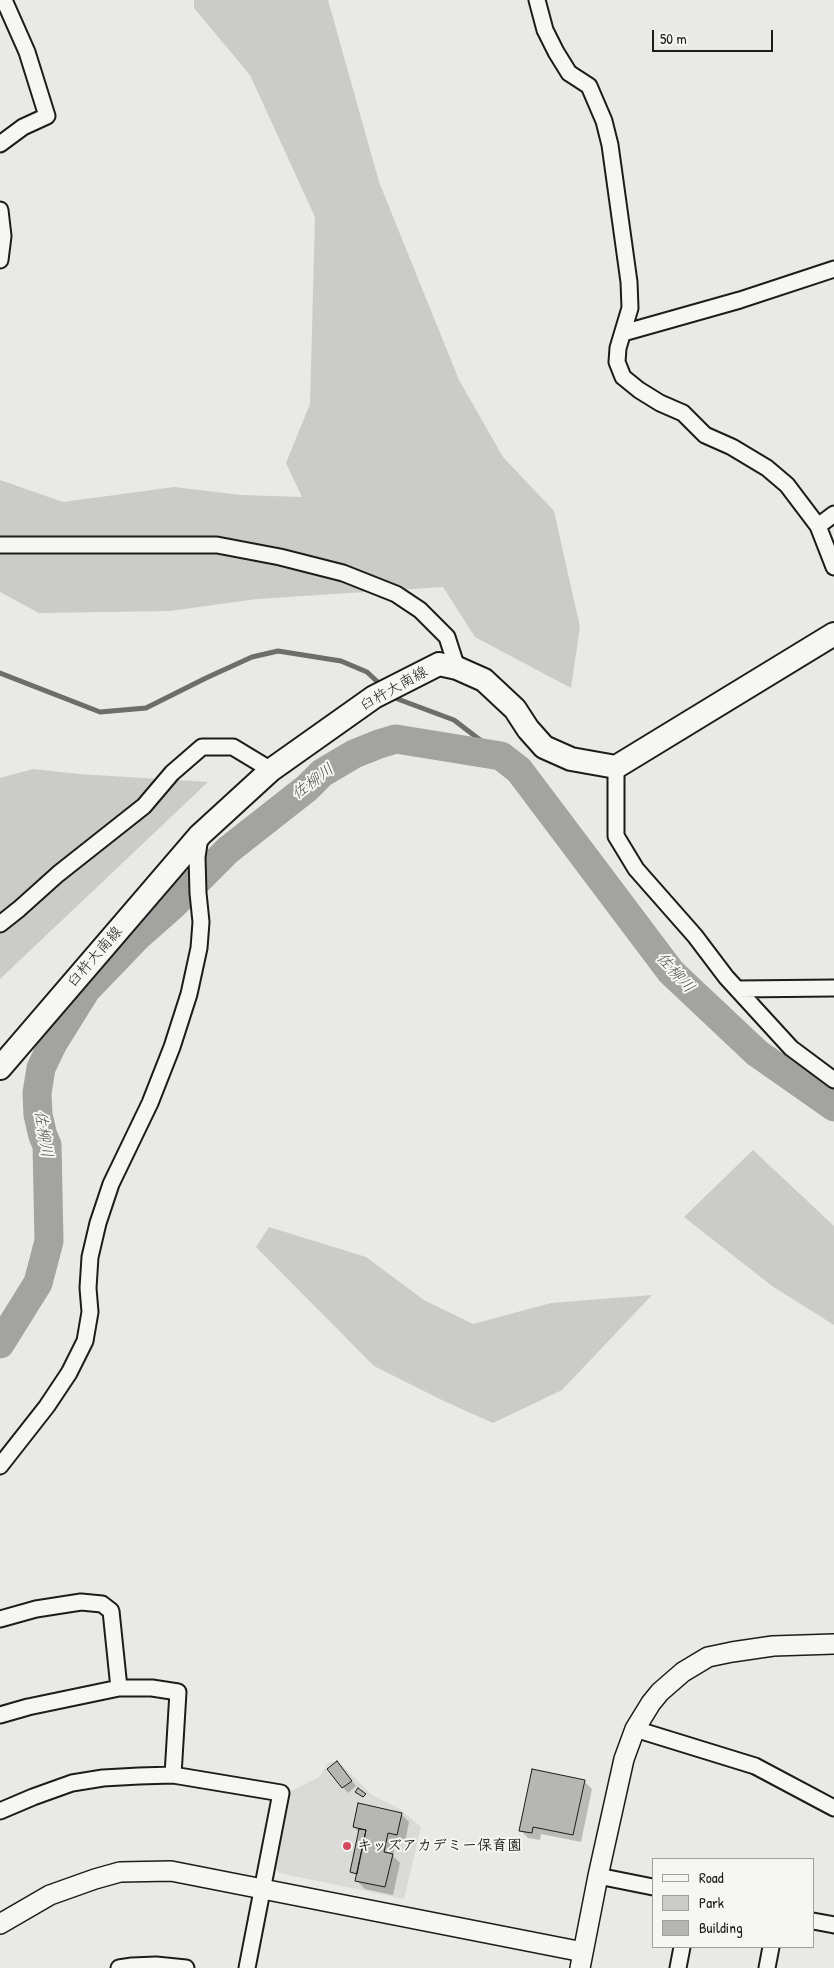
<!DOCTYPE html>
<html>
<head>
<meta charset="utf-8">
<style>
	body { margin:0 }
	#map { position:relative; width:834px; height:1968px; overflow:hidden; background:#e9e9e5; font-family:"Patrick Hand",sans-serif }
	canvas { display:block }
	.legend { position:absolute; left:652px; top:1858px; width:162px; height:90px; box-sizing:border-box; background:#f6f6f2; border:1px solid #9f9f9c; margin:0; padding:6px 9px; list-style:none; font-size:15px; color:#1c1c1c }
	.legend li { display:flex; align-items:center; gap:10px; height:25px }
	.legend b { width:25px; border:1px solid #9f9f9c }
	.scale { position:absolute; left:652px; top:30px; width:121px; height:22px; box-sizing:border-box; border:2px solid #1c1c1c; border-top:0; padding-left:6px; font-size:15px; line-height:18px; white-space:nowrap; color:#1c1c1c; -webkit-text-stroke:4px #f6f6f2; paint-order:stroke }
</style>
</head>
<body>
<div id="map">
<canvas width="834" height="1968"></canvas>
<ul class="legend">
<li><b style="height:6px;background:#f6f6f2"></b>Road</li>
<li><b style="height:14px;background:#cbcbc7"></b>Park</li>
<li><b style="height:14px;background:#b6b6b3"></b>Building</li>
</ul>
<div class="scale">50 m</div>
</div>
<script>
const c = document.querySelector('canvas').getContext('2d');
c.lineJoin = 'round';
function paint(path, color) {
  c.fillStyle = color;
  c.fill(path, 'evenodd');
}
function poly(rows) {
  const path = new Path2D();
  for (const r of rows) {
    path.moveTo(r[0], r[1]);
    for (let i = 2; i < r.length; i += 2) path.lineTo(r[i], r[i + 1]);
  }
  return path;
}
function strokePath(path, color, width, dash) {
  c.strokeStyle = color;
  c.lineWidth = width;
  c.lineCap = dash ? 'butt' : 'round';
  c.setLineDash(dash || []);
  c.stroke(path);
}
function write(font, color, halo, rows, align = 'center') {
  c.font = font + ' "Patrick Hand","Klee One",sans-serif';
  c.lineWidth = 4;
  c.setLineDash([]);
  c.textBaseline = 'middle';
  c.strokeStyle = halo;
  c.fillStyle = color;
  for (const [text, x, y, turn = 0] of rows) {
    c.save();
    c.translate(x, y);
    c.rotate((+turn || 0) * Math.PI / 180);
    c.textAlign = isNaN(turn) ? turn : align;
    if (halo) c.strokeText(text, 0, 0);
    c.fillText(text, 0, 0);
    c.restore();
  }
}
paint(poly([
	[338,1761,372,1795,400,1809,421,1827,404,1899,279,1873,273,1865,289,1792,319,1777,328,1763]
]), '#dadad6');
paint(poly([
	[194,0,328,0,379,182,459,380,503,457,554,511,580,627,571,688,475,637,443,587,257,599,170,611,39,613,0,592,0,480,63,502,174,487,241,495,302,497,286,463,310,404,315,217,250,75,194,8],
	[33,769,79,774,208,782,0,979,0,778],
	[753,1150,834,1226,834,1325,772,1286,684,1217],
	[269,1227,366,1257,424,1300,473,1324,551,1303,652,1295,562,1390,493,1423,446,1402,374,1366,256,1247]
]), '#cbcbc7');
paint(poly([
	[341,1768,356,1786,348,1793,328,1770],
	[584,1781,592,1789,581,1842,541,1834,540,1840,528,1838,520,1830],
	[401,1814,409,1822,405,1842,396,1840,393,1856,400,1863,393,1895,365,1889,357,1881,358,1875,351,1872,359,1832,354,1827]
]), '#0003');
strokePath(poly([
	[0,673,100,712,146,708,206,678,252,657,278,651,341,661,367,672,383,687],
	[391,694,395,698,454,720,501,756]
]), '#6d6d6c', 5);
strokePath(poly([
	[0,1344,38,1283,49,1241,47,1145,43,1136,38,1115,37,1093,41,1068,53,1043,86,990,137,937,171,907,228,850,307,788,322,773,354,754,379,744,396,739,501,756,519,770,671,972,757,1053,834,1107]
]), '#a3a3a1', 29);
const building = poly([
	[337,1761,352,1781,342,1788,327,1769,337,1761],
	[532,1769,585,1780,573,1835,533,1827,532,1833,519,1831,532,1769],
	[358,1788,366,1794,363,1797,355,1792,358,1788],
	[358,1803,402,1813,397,1835,388,1833,384,1852,393,1854,385,1887,355,1881,366,1830,353,1827,358,1803],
	[359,1829,366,1830,357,1874,350,1872,359,1829]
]);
paint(building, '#b6b6b3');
strokePath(building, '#1c1c1c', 1);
const minor = poly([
	[537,0,545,30,556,52,569,73,589,86,604,121,610,145,629,282,630,308,618,348,617,362,623,377,639,390,660,403,683,413,705,435,732,447,767,468,787,485,818,526,834,567],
	[0,144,23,127,47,116,27,52,4,0],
	[0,210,3,236,0,260],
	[623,333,740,300,834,269],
	[818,526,834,514],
	[0,545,217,545,280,557,343,573,396,594,420,610,447,637,457,668],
	[616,767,616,836,636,869,695,936,726,977,791,1048,834,1080],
	[0,924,19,909,58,874,144,806,172,773,202,747,233,747,271,770],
	[738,989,834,988],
	[0,1466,47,1406,69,1373,85,1341,90,1312,88,1288,90,1257,98,1223,111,1184,150,1103,172,1047,189,994,199,948,201,922,198,893,197,857,200,837],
	[0,1619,36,1609,81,1602,102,1604,111,1611,119,1688],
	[0,1715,28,1707,119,1688,152,1688,178,1692,173,1775],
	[635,1729,755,1766,834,1808],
	[0,1811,33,1797,72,1783,103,1778,139,1776,173,1775,281,1793,247,1968],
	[598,1876,653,1887],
	[813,1921,834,1925],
	[119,1968,132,1966,156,1965,186,1968],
	[678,1968,682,1947],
	[767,1968,771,1947]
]);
const tertiary = poly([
	[0,1924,50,1895,95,1879,120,1872,171,1871,583,1952],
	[580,1968,598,1876,624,1759,635,1729,651,1703,660,1692,683,1672,708,1657,732,1652,773,1646,834,1644]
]);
const secondary = poly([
	[0,1068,200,835,271,770,374,697,439,664,457,668,484,680,515,709,528,729,544,747,571,759,616,767,834,634]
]);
strokePath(minor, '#1c1c1c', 19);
strokePath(tertiary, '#1c1c1c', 22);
strokePath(secondary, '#1c1c1c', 26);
strokePath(minor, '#f6f6f2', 15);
strokePath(tertiary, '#f6f6f2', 19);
strokePath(secondary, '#f6f6f2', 22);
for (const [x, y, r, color] of [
	[347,1846,5,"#d1495b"]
]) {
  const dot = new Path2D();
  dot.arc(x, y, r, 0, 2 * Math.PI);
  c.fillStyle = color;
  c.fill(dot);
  strokePath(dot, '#f6f6f2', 2);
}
write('15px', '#1c1c1c', '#f6f6f2', [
	["臼杵大南線",394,689,-29],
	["臼杵大南線",95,957,-49]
]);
write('bold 15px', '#1c1c1c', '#f6f6f2', [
	["キッズアカデミー保育園",357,1846]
], 'left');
write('italic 16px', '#525251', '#f6f6f2', [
	["佐柳川",313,782,-37],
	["佐柳川",675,973,48],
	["佐柳川",43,1134,81]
]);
</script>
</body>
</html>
